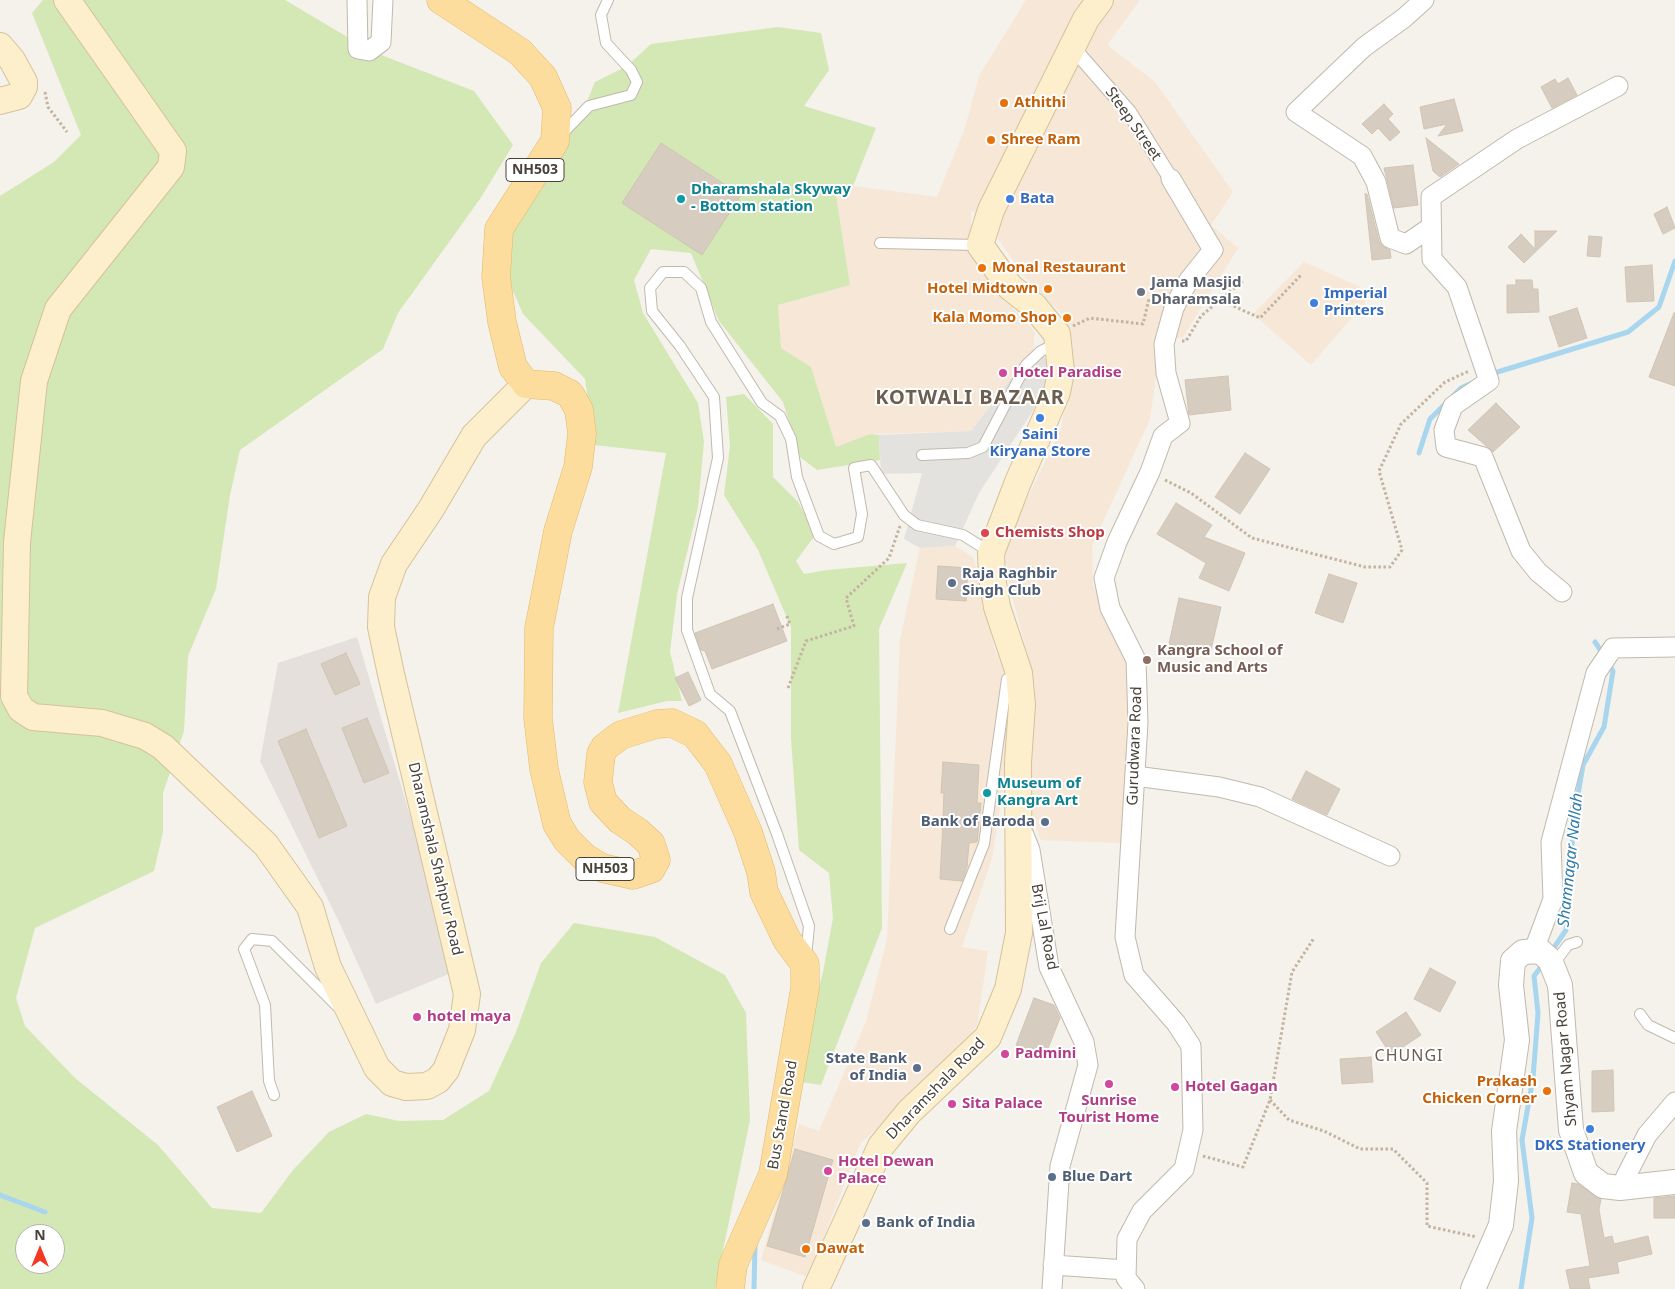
<!DOCTYPE html>
<html>
<head>
<meta charset="utf-8">
<style>
	body { margin:0 }
	#map { position:relative; width:1675px; height:1289px; overflow:hidden; background:#f5f1eb; font-family:"Noto Sans",sans-serif }
	canvas { display:block }
	.north { position:absolute; left:15px; top:1224px; width:50px; height:50px; box-sizing:border-box; background:#fff; border:1px solid #b6b3b0; border-radius:50%; rotate:0deg; font-size:14px; font-weight:700; line-height:20px; text-align:center; color:#494239 }
	.north::after { content:''; display:block; margin:auto; width:18px; height:22px; background:#f53821; clip-path:polygon(50% 0,100% 100%,50% 72%,0 100%) }
</style>
</head>
<body>
<div id="map">
<canvas width="1675" height="1289"></canvas>
<div class="north">N</div>
</div>
<script>
const c = document.querySelector('canvas').getContext('2d');
c.lineJoin = 'round';
function paint(path, color) {
  c.fillStyle = color;
  c.fill(path, 'evenodd');
}
function poly(rows) {
  const path = new Path2D();
  for (const r of rows) {
    path.moveTo(r[0], r[1]);
    for (let i = 2; i < r.length; i += 2) path.lineTo(r[i], r[i + 1]);
  }
  return path;
}
function strokePath(path, color, width, dash) {
  c.strokeStyle = color;
  c.lineWidth = width;
  c.lineCap = dash ? 'butt' : 'round';
  c.setLineDash(dash || []);
  c.stroke(path);
}
function write(font, color, halo, rows, align = 'center') {
  c.font = font + ' "Noto Sans",sans-serif';
  c.lineWidth = 4;
  c.setLineDash([]);
  c.textBaseline = 'middle';
  c.strokeStyle = halo;
  c.fillStyle = color;
  for (const [text, x, y, turn = 0] of rows) {
    c.save();
    c.translate(x, y);
    c.rotate((+turn || 0) * Math.PI / 180);
    c.textAlign = isNaN(turn) ? turn : align;
    if (halo) c.strokeText(text, 0, 0);
    c.fillText(text, 0, 0);
    c.restore();
  }
}
paint(poly([
	[1026,0,1140,0,1107,45,1155,82,1233,192,1211,225,1238,248,1183,337,1161,342,1150,419,1092,546,1093,585,1124,645,1134,683,1121,843,1041,840,1030,810,1031,667,1009,585,1004,546,1062,427,1069,343,1066,318,1026,278,998,239,997,222,971,211,971,249,1000,294,1035,332,1033,350,971,431,870,434,836,448,811,367,781,348,778,305,850,285,836,195,853,186,937,197,965,128,979,76],
	[1304,262,1373,293,1311,365,1253,314],
	[955,546,974,558,983,602,986,602,994,648,1011,688,1014,718,992,858,962,947,988,951,977,1026,952,1058,860,1144,808,1277,761,1260,799,1124,819,1131,866,1022,887,939,900,640,920,548]
]), '#f6e7d7');
paint(poly([
	[357,637,456,971,376,1004,340,924,260,761,278,663]
]), '#e5e0dc');
paint(poly([
	[43,0,285,0,371,51,474,91,513,145,480,199,398,313,383,349,240,450,230,495,216,589,188,656,184,731,163,793,163,832,154,871,35,928,16,998,25,1026,75,1078,158,1145,212,1208,261,1213,293,1170,329,1132,366,1114,399,1121,443,1120,489,1091,516,1032,541,963,574,923,655,937,725,975,746,1013,750,1120,715,1289,0,1289,0,196,54,162,81,135,32,13],
	[25,1234,55,1234,55,1264,25,1264],
	[778,27,821,33,829,70,804,106,876,128,853,186,836,195,850,285,778,305,781,348,811,367,836,447,870,434,879,435,880,460,817,470,800,457,783,402,719,321,691,253,651,249,634,280,643,313,698,403,704,442,698,507,677,594,670,652,682,701,667,701,618,713,666,453,594,445,585,379,523,314,499,259,509,208,579,121,595,82,627,66,651,44],
	[744,394,773,424,773,477,798,502,816,534,796,561,804,574,827,570,907,563,879,629,882,928,821,1085,794,1081,823,972,833,918,829,873,799,850,791,739,791,627,758,550,724,495,730,446,726,397]
]), '#d3e8b5');
paint(poly([
	[1033,350,1047,359,1049,386,979,493,955,546,920,548,904,539,922,473,881,474,879,435,971,431]
]), '#e4e2df');
strokePath(poly([
	[1491,374,1628,332,1659,307,1675,261],
	[1453,396,1461,388,1472,383],
	[1419,453,1430,419,1447,402],
	[1595,642,1603,654],
	[1551,952,1566,930,1574,818,1583,765,1604,727,1613,671,1609,664],
	[0,1195,45,1212],
	[754,1289,755,1245],
	[1521,1289,1532,1218,1522,1140,1533,1078,1538,1013,1534,976,1544,963]
]), '#a9d6ef', 5);
const building = poly([
	[1568,78,1577,95,1552,108,1541,87,1555,79,1558,84,1568,78],
	[1454,99,1463,131,1438,136,1447,124,1424,129,1420,107,1454,99],
	[1384,104,1393,114,1388,119,1400,132,1390,141,1378,128,1372,134,1362,124,1384,104],
	[1426,138,1459,164,1440,177,1433,171,1426,138],
	[661,143,741,195,702,255,622,203,661,143],
	[1413,165,1418,205,1394,208,1384,168,1413,165],
	[1365,194,1367,194,1379,241,1382,246,1390,250,1391,258,1372,260,1365,194],
	[1667,207,1675,228,1663,234,1654,214,1667,207],
	[1535,231,1557,231,1524,263,1508,247,1521,234,1535,249,1535,231],
	[1589,236,1602,237,1600,257,1587,256,1589,236],
	[1652,265,1654,301,1627,302,1625,267,1652,265],
	[1516,280,1532,280,1533,289,1538,289,1539,312,1507,313,1507,285,1516,285,1516,280],
	[1577,308,1587,338,1559,347,1549,317,1577,308],
	[1674,313,1675,313,1675,386,1649,377,1674,313],
	[1228,376,1231,410,1189,415,1185,380,1228,376],
	[1496,403,1520,427,1493,452,1468,430,1496,403],
	[1245,453,1270,469,1240,514,1215,497,1245,453],
	[1176,503,1212,525,1204,537,1245,553,1229,591,1199,578,1206,563,1157,534,1176,503],
	[938,566,968,568,966,601,936,599,938,566],
	[1329,574,1357,583,1343,623,1315,613,1329,574],
	[1179,598,1221,607,1210,654,1169,644,1179,598],
	[773,604,787,641,712,669,705,651,701,650,695,633,773,604],
	[346,653,360,684,335,695,321,664,346,653],
	[688,672,701,700,689,706,675,678,688,672],
	[367,718,389,773,364,783,342,728,367,718],
	[306,729,347,826,319,838,278,741,306,729],
	[943,762,979,765,977,803,981,803,977,842,969,843,967,867,962,881,940,879,942,842,944,793,941,793,943,762],
	[1306,771,1340,789,1327,815,1292,799,1306,771],
	[1430,968,1456,982,1440,1012,1414,999,1430,968],
	[1034,998,1054,1005,1060,1018,1045,1056,1016,1045,1034,998],
	[1406,1012,1421,1035,1391,1055,1376,1032,1406,1012],
	[1371,1057,1373,1082,1342,1084,1340,1059,1371,1057],
	[1613,1070,1614,1111,1592,1112,1592,1071,1613,1070],
	[252,1091,272,1136,237,1152,217,1107,252,1091],
	[795,1149,833,1160,805,1257,767,1246,795,1149],
	[1572,1183,1578,1184,1601,1199,1599,1210,1604,1238,1612,1236,1614,1244,1648,1236,1652,1254,1617,1262,1619,1273,1588,1278,1590,1289,1570,1289,1566,1270,1590,1266,1581,1214,1567,1212,1572,1183],
	[1675,1196,1675,1218,1654,1218,1654,1198,1675,1196]
]);
paint(building, '#d6cdc0');
strokePath(building, '#d1c4b3', 1);
const service = poly([
	[561,135,589,106,631,95,637,82,631,70,606,43,601,15,608,0],
	[880,243,979,245],
	[922,455,968,453,983,447,1026,365,1041,351,1058,343],
	[950,929,984,844,1007,679],
	[806,957,809,926,777,834,730,711,710,694,687,630,687,598,718,458,714,397,680,346,652,311,650,288,663,272,684,272,701,288,711,322,762,403,780,416,791,439,797,477,819,536,834,544,858,537,862,514,854,468,871,465,904,515,917,525,963,535,990,552],
	[1553,965,1568,945,1577,942],
	[1640,1014,1648,1025,1675,1038],
	[274,1095,269,1081,265,1005,244,949,252,939,272,941,338,1007]
]);
const pedestrian = poly([
	[1073,48,1129,112,1171,179]
]);
const minor = poly([
	[357,0,358,49,369,51,381,42,383,0],
	[1424,0,1404,18,1364,47,1296,112,1362,156,1376,182,1390,238,1406,244,1431,227],
	[1562,592,1538,572,1521,551,1483,457,1446,447,1444,430,1453,406,1489,381,1457,287,1432,259,1431,197,1517,139,1618,86],
	[1135,776,1219,787,1260,797,1390,856],
	[1024,835,1030,850,1049,967,1084,1042,1088,1065,1060,1166,1052,1289],
	[1534,950,1553,899,1551,842,1596,673,1613,648,1675,647],
	[1620,1188,1647,1135,1675,1102],
	[1053,1265,1126,1270],
	[1135,1289,1126,1278,1127,1239,1142,1211,1184,1169,1193,1130,1191,1046,1176,1023,1134,975,1125,937,1138,723,1136,660,1110,608,1104,578,1117,542,1150,472,1163,436,1180,423,1166,373,1164,344,1174,308,1181,294,1189,280,1213,250,1171,179]
]);
const tertiary = poly([
	[1473,1289,1501,1225,1506,1181,1504,1131,1517,1040,1511,985,1513,961,1523,952,1540,951,1550,960,1560,985,1571,1130,1586,1173,1603,1186,1620,1188,1675,1182]
]);
const secondary = poly([
	[67,0,173,151,171,167,58,309,34,381,17,542,14,696,21,709,33,717,102,723,145,736,163,747,266,845,310,907,328,967,377,1068,392,1083,406,1087,427,1086,438,1080,446,1070,462,1030,467,994,391,674,381,627,382,597,394,564,431,509,474,436,526,384],
	[0,46,12,60,24,82,24,87,19,96,0,101],
	[816,1289,881,1146,909,1112,988,1037,1008,989,1019,933,1018,762,1022,705,1019,673,997,607,992,577,991,553,1018,482,1057,392,1061,372,1057,334,1034,306,1010,287,980,245,991,210,1086,19,1100,0]
]);
const primary = poly([
	[441,0,520,52,543,77,557,108,555,141,499,229,496,277,502,322,513,367,526,384,554,386,570,394,579,410,582,434,578,467,558,531,539,628,538,718,544,769,557,824,567,840,584,857,602,868,633,875,651,869,656,860,651,844,638,832,620,820,603,802,598,782,601,754,605,747,621,735,657,724,672,723,695,734,718,764,748,832,761,872,764,892,787,940,805,964,805,988,773,1174,733,1265,730,1289]
]);
strokePath(service, '#c0b9ad', 12);
strokePath(pedestrian, '#c0b9ad', 16);
strokePath(minor, '#c0b9ad', 21);
strokePath(tertiary, '#c0b9ad', 26);
strokePath(secondary, '#d4c29b', 28);
strokePath(primary, '#e2b96c', 29);
strokePath(poly([
	[45,92,48,107,67,132],
	[1220,300,1260,318,1302,274],
	[1073,326,1090,318,1143,324,1149,299,1161,302],
	[1182,341,1186,341,1201,316,1244,280],
	[1165,480,1191,493,1252,538,1365,567,1390,567,1402,550,1379,471,1401,424,1445,382,1469,371],
	[777,629,790,624,786,614],
	[788,688,806,641,854,626,846,598,889,558,900,526],
	[1270,1100,1289,1120,1324,1131,1360,1149,1393,1149,1427,1183,1427,1226,1477,1237],
	[1203,1156,1243,1167,1270,1100,1292,972,1314,938]
]), '#c2b49f', 3, [2.5, 2.5]);
strokePath(service, '#fff', 10);
strokePath(pedestrian, '#fff', 14);
strokePath(minor, '#fff', 19);
strokePath(tertiary, '#fff', 24);
strokePath(secondary, '#fdefcc', 26);
strokePath(primary, '#fcdd9d', 28);
for (const [x, y, r, color] of [
	[1004,103,5,"#e8710a"],
	[991,140,5,"#e8710a"],
	[681,199,5,"#0f9aa8"],
	[1010,199,5,"#3f7fe0"],
	[982,268,5,"#e8710a"],
	[1048,289,5,"#e8710a"],
	[1141,292,5,"#6b7280"],
	[1314,303,5,"#3f7fe0"],
	[1067,318,5,"#e8710a"],
	[1003,373,5,"#d1479c"],
	[1040,418,5,"#3f7fe0"],
	[985,533,5,"#e0444e"],
	[952,583,5,"#5c6f8a"],
	[1147,660,5,"#8d6e63"],
	[987,793,5,"#0f9aa8"],
	[1045,822,5,"#5c6f8a"],
	[417,1017,5,"#d1479c"],
	[1005,1054,5,"#d1479c"],
	[917,1068,5,"#5c6f8a"],
	[1109,1084,5,"#d1479c"],
	[1175,1087,5,"#d1479c"],
	[1547,1091,5,"#e8710a"],
	[952,1104,5,"#d1479c"],
	[1590,1129,5,"#3f7fe0"],
	[828,1171,5,"#d1479c"],
	[1052,1177,5,"#5c6f8a"],
	[866,1223,5,"#5c6f8a"],
	[806,1249,5,"#e8710a"]
]) {
  const dot = new Path2D();
  dot.arc(x, y, r, 0, 2 * Math.PI);
  c.fillStyle = color;
  c.fill(dot);
  strokePath(dot, '#fff', 2);
}
for (const [x, y, w] of [
	[535,170,58],
	[605,869,58]
]) {
  const box = new Path2D();
  box.roundRect(x - w / 2, y - 11.5, w, 23, 4);
  c.fillStyle = '#fff';
  c.fill(box);
  strokePath(box, '#494239', 1);
}
write('bold 14px', '#494239', null, [
	["NH503",535,170],
	["NH503",605,869]
]);
write('bold 15px', '#c56008', '#fff', [
	["Athithi",1014,103],
	["Shree Ram",1001,140],
	["Monal Restaurant",992,268],
	["Hotel Midtown",1038,289,"right"],
	["Kala Momo Shop",1057,318,"right"],
	["Prakash",1537,1082,"right"],
	["Chicken Corner",1537,1099,"right"],
	["Dawat",816,1249]
], 'left');
write('15px', '#494239', '#fff', [
	["Steep Street",1133,124,55],
	["Gurudwara Road",1135,746,-88],
	["Dharamshala Shahpur Road",435,859,77],
	["Brij Lal Road",1044,927,79],
	["Shyam Nagar Road",1566,1059,-95],
	["Dharamshala Road",936,1089,-46],
	["Bus Stand Road",783,1115,-80]
]);
write('bold 15px', '#0d838f', '#fff', [
	["Dharamshala Skyway",691,190],
	["- Bottom station",691,207],
	["Museum of",997,784],
	["Kangra Art",997,801]
], 'left');
write('bold 15px', '#366cbe', '#fff', [
	["Bata",1020,199],
	["Imperial",1324,294],
	["Printers",1324,311],
	["Saini",1040,435,"center"],
	["Kiryana Store",1040,452,"center"],
	["DKS Stationery",1590,1146,"center"]
], 'left');
write('bold 15px', '#5b616d', '#fff', [
	["Jama Masjid",1151,283],
	["Dharamsala",1151,300]
], 'left');
write('bold 15px', '#b23c85', '#fff', [
	["Hotel Paradise",1013,373],
	["hotel maya",427,1017],
	["Padmini",1015,1054],
	["Hotel Gagan",1185,1087],
	["Sunrise",1109,1101,"center"],
	["Tourist Home",1109,1118,"center"],
	["Sita Palace",962,1104],
	["Hotel Dewan",838,1162],
	["Palace",838,1179]
], 'left');
write('bold 15px', '#be3a42', '#fff', [
	["Chemists Shop",995,533]
], 'left');
write('bold 15px', '#4e5e75', '#fff', [
	["Raja Raghbir",962,574],
	["Singh Club",962,591],
	["Bank of Baroda",1035,822,"right"],
	["State Bank",907,1059,"right"],
	["of India",907,1076,"right"],
	["Blue Dart",1062,1177],
	["Bank of India",876,1223]
], 'left');
write('bold 15px', '#785e54', '#fff', [
	["Kangra School of",1157,651],
	["Music and Arts",1157,668]
], 'left');
write('italic 16px', '#317dac', '#fff', [
	["Shamnagar Nallah",1571,860,-84]
]);
c.letterSpacing = '1px';
write('16px', '#6c5f50', '#fff', [
	["CHUNGI",1409,1056]
]);
c.letterSpacing = '0px';
c.letterSpacing = '1px';
write('bold 20px', '#6c5f50', '#fff', [
	["KOTWALI BAZAAR",970,398]
]);
c.letterSpacing = '0px';
</script>
</body>
</html>
